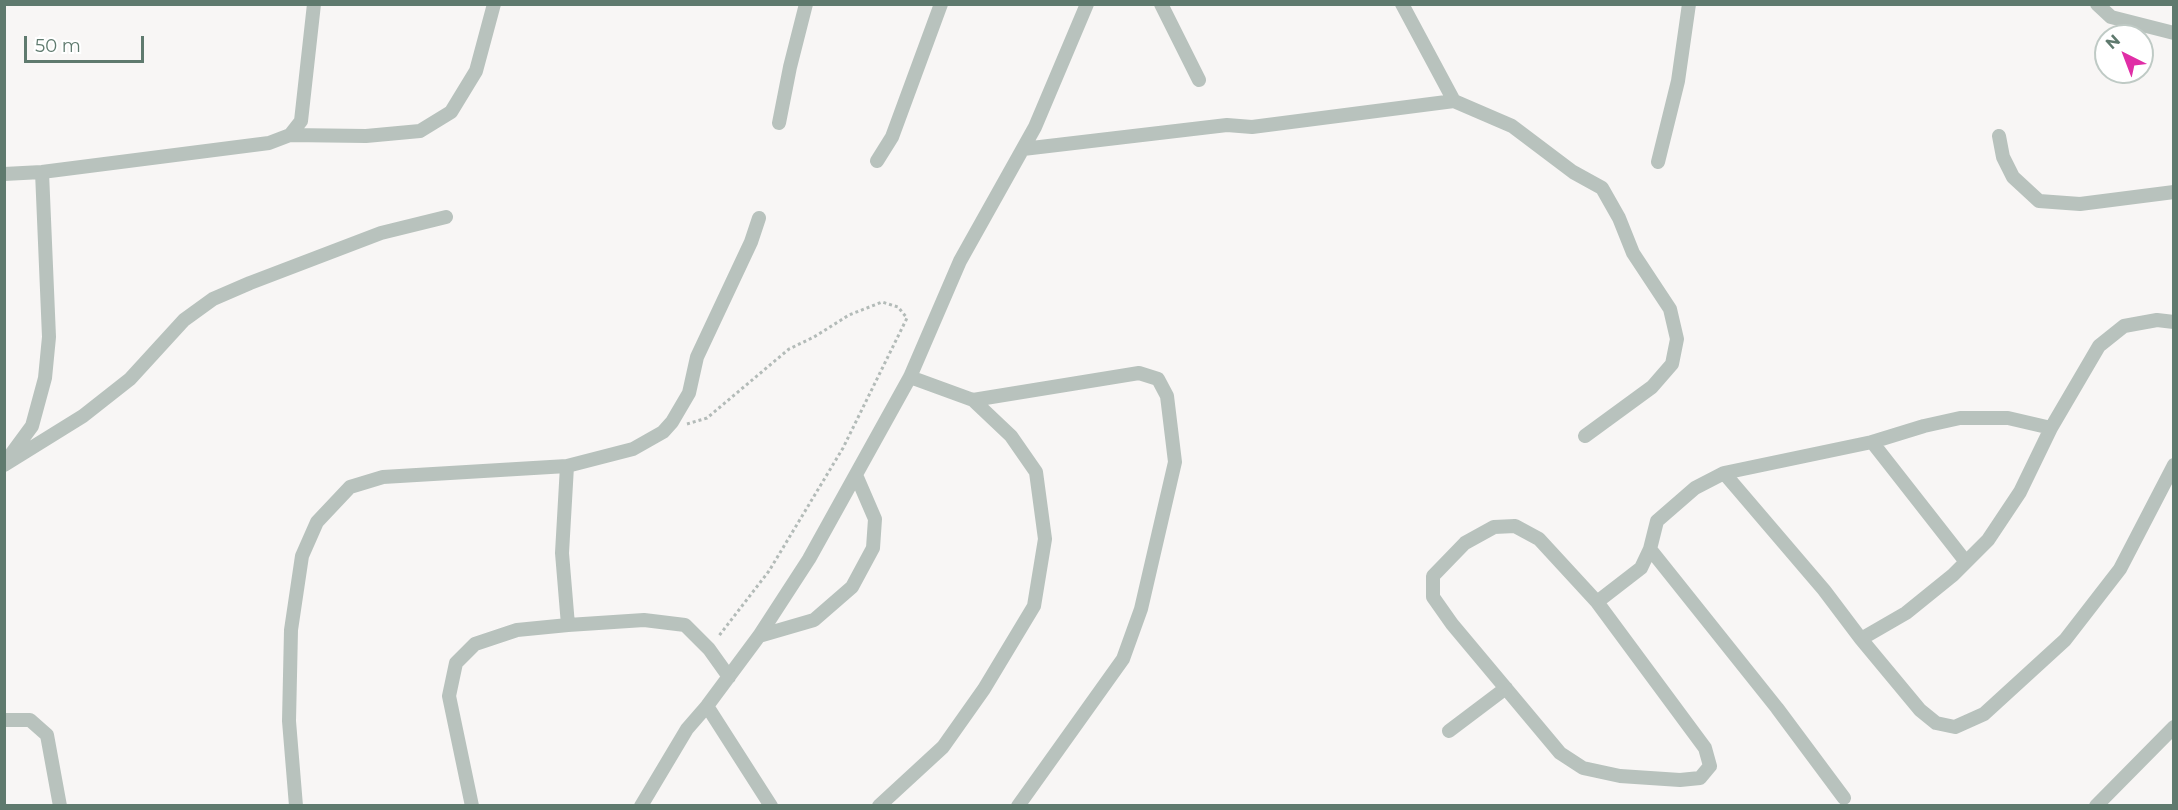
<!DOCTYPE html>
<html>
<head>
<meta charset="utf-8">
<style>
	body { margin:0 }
	#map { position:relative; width:2178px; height:810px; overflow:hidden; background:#f8f6f5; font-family:Montserrat,sans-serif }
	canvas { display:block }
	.frame { position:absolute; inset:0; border:6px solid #5f7a6e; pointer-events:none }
	.north { position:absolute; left:2094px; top:24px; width:60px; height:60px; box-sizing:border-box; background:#fff; border:2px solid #bfcac5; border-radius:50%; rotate:318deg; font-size:16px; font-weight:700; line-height:24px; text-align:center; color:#5f7a6e }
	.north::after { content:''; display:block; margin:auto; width:21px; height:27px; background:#e02ea6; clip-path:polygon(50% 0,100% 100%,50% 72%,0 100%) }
	.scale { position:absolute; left:24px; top:36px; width:120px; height:27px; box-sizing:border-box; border:3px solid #5f7a6e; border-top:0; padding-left:8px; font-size:18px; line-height:21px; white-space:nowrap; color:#5f7a6e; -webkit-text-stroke:4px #fff; paint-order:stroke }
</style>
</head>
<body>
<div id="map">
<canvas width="2178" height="810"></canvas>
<div class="frame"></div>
<div class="north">N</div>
<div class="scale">50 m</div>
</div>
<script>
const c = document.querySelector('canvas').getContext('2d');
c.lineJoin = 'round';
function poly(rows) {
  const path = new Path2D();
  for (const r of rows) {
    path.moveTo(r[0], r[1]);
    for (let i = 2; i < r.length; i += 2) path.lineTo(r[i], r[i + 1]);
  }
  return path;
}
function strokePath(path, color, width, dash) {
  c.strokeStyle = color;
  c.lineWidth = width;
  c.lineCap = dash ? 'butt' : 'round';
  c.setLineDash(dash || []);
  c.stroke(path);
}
strokePath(poly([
	[687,424,707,418,789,349,814,337,849,315,882,302,898,307,907,318,843,448,769,571,718,637]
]), '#b3bbb8', 3, [3, 3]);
strokePath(poly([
	[1161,4,1199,80],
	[1402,4,1454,101,1512,126,1573,172,1602,188,1619,218,1633,253,1670,309,1677,339,1672,364,1652,387,1585,436],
	[2097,4,2111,17,2174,33],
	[779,123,790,67,806,4],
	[290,135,366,136,420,131,451,112,476,71,494,4],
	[1999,136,2003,157,2013,177,2039,201,2080,204,2174,192],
	[1023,149,1227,125,1252,127,1454,101],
	[877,161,892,137,941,4],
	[1658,162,1678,81,1689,4],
	[4,174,42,172,269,143,290,135,301,121,314,4],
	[973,400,1139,373,1158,379,1167,396,1175,462,1141,609,1123,659,1018,806],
	[1872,442,1966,562],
	[7,460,32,426,45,378,49,337,42,172],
	[4,465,83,416,130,379,184,320,213,299,250,283,381,233,446,217],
	[567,466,562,553,568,625],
	[1724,473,1824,590,1861,639,1920,710,1936,723,1955,727,1984,714,2065,640,2120,569,2174,465],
	[1515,526,1539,539,1597,602,1705,748,1710,766,1700,778,1680,780,1620,776,1583,768,1560,753,1452,624,1433,597,1433,576,1465,543,1494,527,1515,526],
	[1650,549,1777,708,1844,798],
	[1597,602,1641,568,1650,549,1657,521,1695,488,1724,473,1872,442,1924,426,1960,418,2008,418,2051,428],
	[759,636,814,620,852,587,873,548,875,519,856,475],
	[1861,639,1906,613,1953,575,1988,540,2020,492,2051,428,2099,346,2124,326,2157,320,2174,322],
	[707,706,771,806],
	[4,720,30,720,47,735,60,806],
	[1449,731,1506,688],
	[296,806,289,721,291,630,302,556,317,522,350,487,383,477,567,466,633,449,663,432,672,422,689,393,697,357,751,242,759,218],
	[472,806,449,696,456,663,475,644,517,630,568,625,644,620,685,625,709,649,729,677],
	[641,806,687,729,707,706,759,636,809,559,910,377,960,261,1035,127,1087,4],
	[879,806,943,747,984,689,1034,606,1045,539,1036,472,1011,436,973,400,910,377],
	[2096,806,2174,727]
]), '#b8c2bd', 14);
</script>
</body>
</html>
